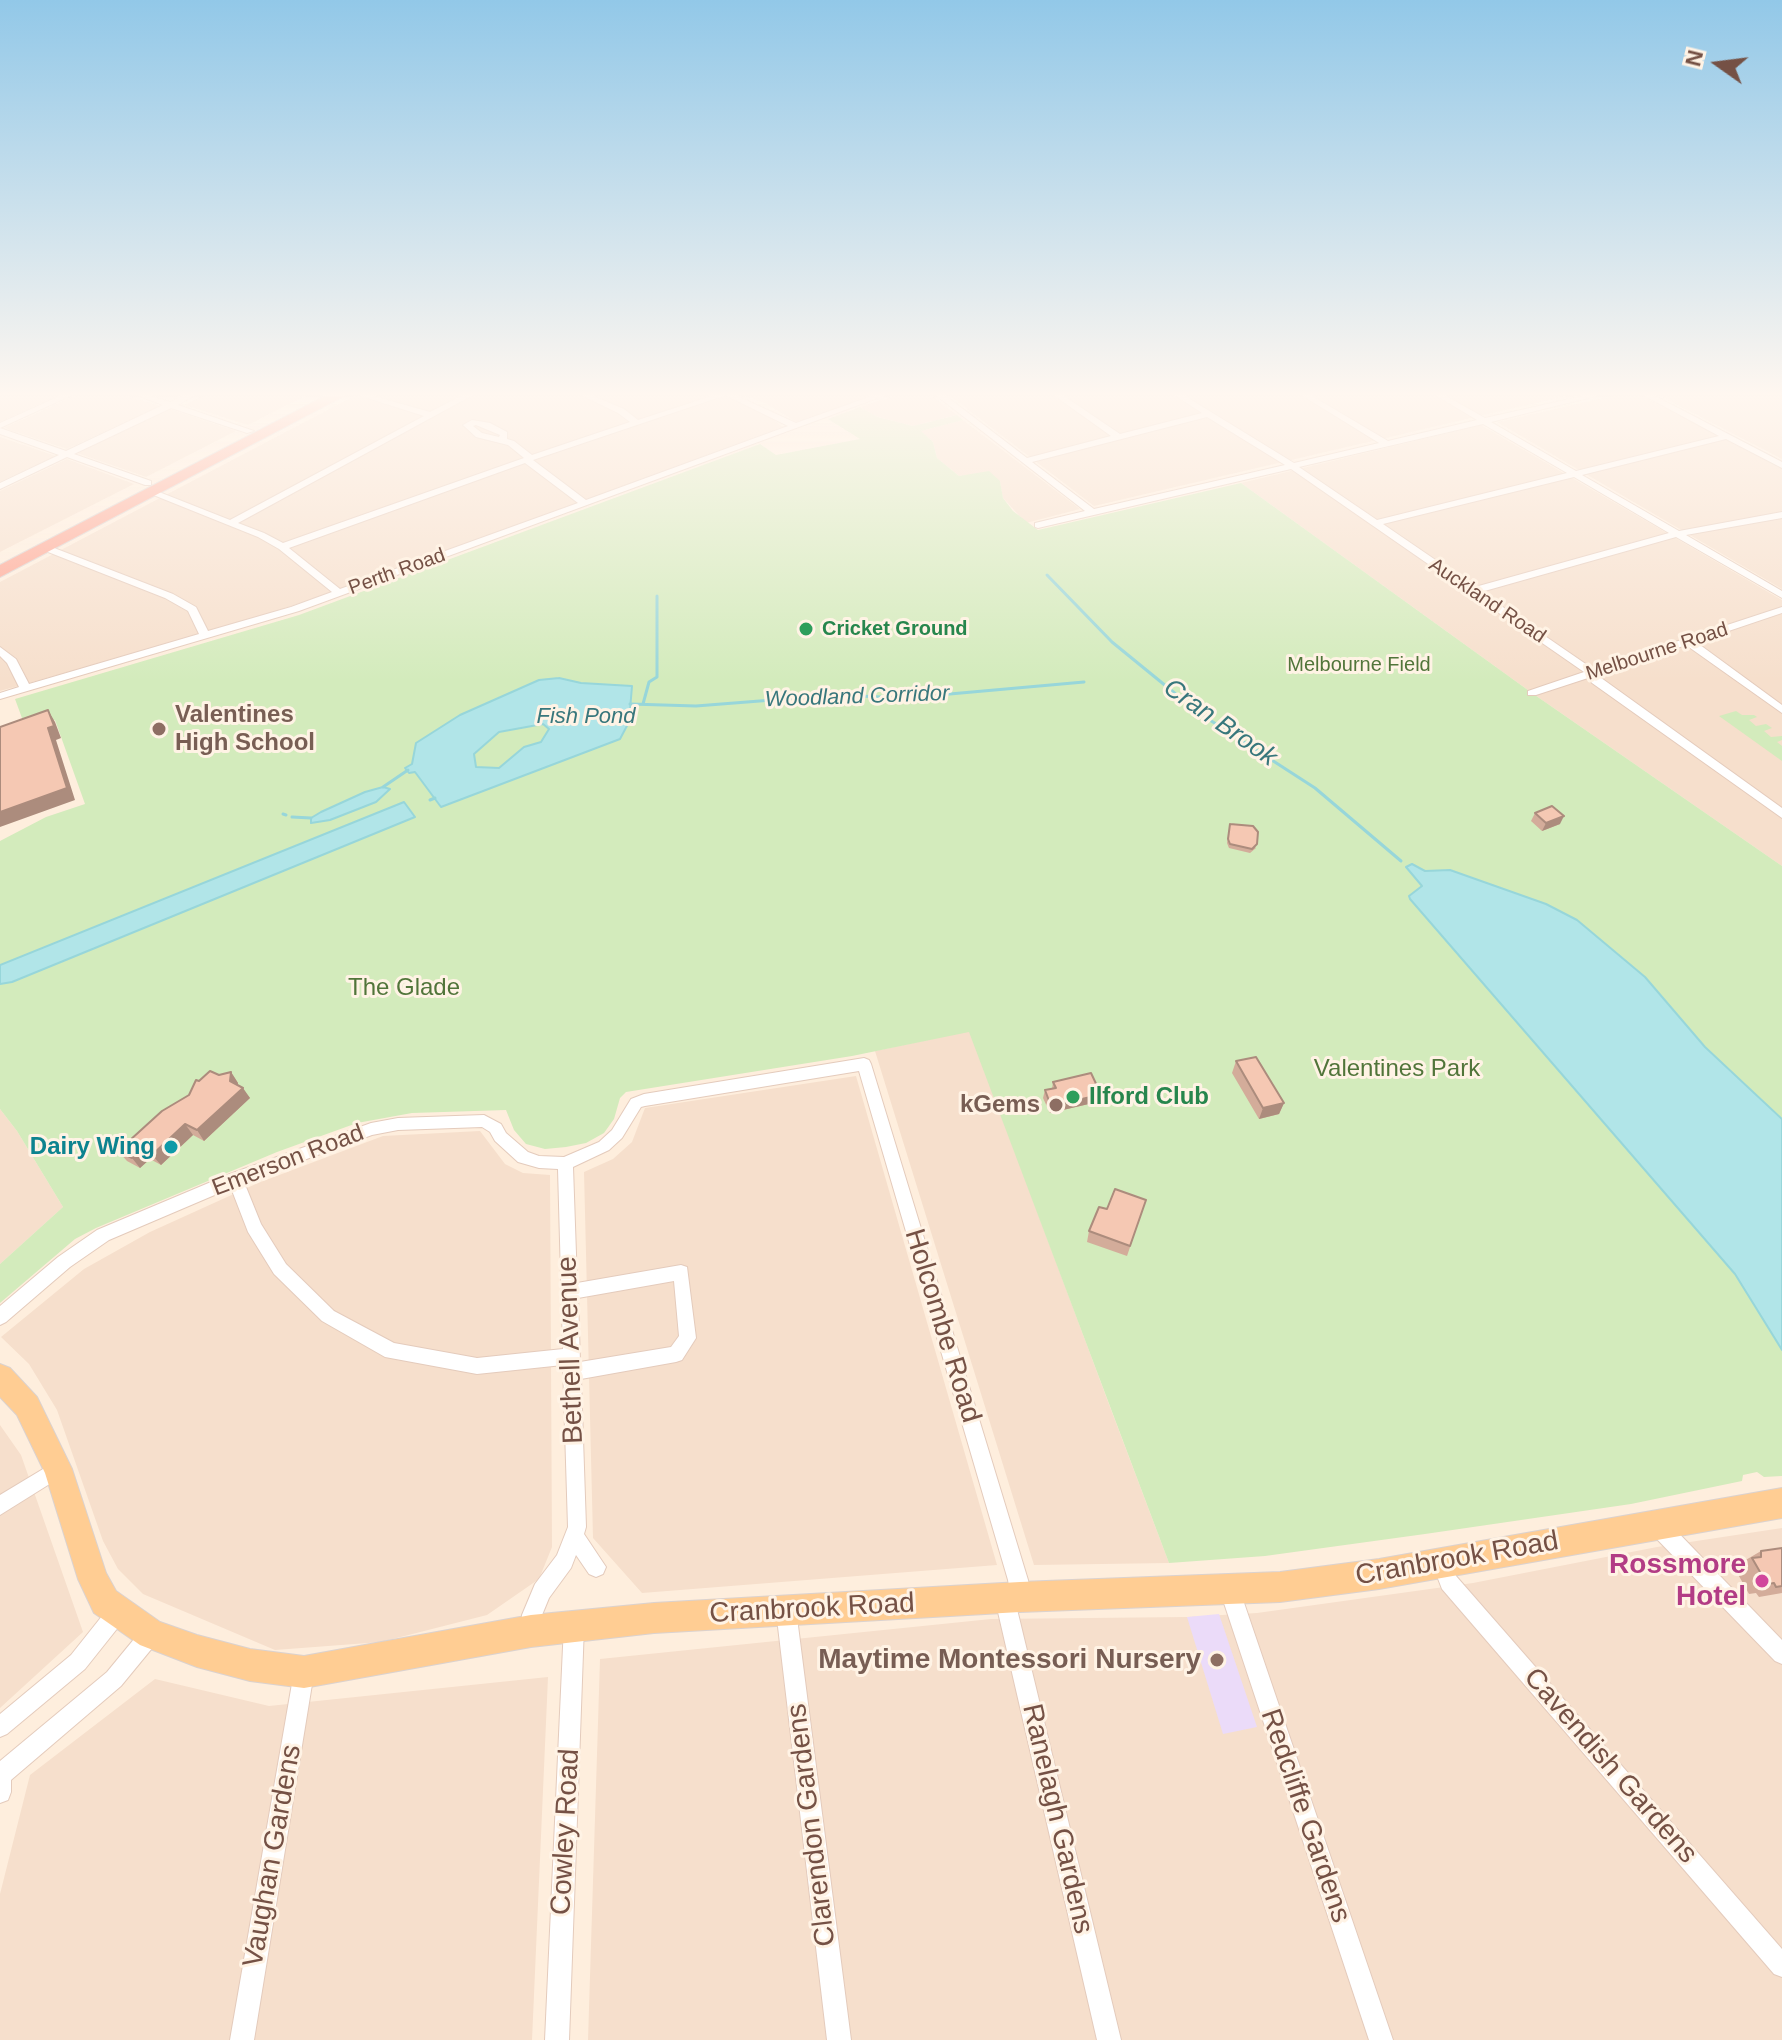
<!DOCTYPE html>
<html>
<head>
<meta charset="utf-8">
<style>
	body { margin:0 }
	#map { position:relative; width:1782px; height:2040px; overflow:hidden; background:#feeedd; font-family:Arial,sans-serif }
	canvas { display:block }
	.north { position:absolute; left:1678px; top:24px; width:80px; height:80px; -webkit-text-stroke:6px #fff3e5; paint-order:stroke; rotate:284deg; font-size:22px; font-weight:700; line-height:32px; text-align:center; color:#755145 }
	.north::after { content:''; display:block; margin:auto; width:28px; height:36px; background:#755145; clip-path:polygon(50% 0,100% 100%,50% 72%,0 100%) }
</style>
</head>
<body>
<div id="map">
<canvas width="1782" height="2040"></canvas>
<div class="north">N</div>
</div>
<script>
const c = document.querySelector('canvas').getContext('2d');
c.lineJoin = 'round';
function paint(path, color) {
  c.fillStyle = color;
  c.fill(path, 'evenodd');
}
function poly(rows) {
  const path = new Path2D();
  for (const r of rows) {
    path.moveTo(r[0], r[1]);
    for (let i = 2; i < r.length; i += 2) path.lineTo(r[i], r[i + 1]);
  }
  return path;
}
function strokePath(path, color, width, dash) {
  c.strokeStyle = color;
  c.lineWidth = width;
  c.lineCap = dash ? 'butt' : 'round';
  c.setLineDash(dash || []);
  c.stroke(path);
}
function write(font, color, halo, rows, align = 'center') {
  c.font = font + ' Arial,sans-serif';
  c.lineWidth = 6;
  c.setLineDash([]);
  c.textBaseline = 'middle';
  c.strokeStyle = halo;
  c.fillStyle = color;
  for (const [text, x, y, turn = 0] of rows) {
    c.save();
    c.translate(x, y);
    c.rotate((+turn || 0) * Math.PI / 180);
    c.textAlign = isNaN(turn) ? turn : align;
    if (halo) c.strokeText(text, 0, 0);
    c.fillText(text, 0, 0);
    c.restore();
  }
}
paint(poly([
	[0,396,58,396,0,422],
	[74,396,127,396,160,406,67,449,4,428],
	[203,396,305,396,248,425,184,405],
	[354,396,725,396,757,407,783,427,346,588,212,632,0,691,0,582],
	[744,396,873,396,796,422,765,403],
	[893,396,932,396,957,415,913,426,878,417,860,407],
	[950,396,1566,396,1094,506],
	[1612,396,1642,396,1782,469,1782,589,1497,422],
	[1660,396,1782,396,1782,459],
	[170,409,236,431,146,477,77,453],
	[963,420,1080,509,1026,523,1003,498,1000,481,975,475,959,476,937,458,933,442,920,431],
	[1481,425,1782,600,1782,866,1532,693,1241,483],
	[0,437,56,456,0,482],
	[67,459,134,484,0,552,0,491],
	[970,1031,1107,1399,1169,1563,1034,1565,875,1051],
	[856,1076,997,1565,642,1593,593,1538,584,1172,613,1159,632,1142,645,1108],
	[0,1109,17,1131,63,1207,0,1264],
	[480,1131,505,1164,523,1173,550,1175,552,1547,539,1579,487,1615,381,1642,275,1650,143,1594,118,1569,103,1541,57,1410,29,1364,1,1337,84,1269,150,1232,258,1183,383,1136],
	[0,1425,21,1455,83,1632,0,1708],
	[1782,1528,1782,2040,588,2040,600,1659,991,1619,1187,1617,1257,1613,1473,1583,1657,1547],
	[548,1677,532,2040,0,2040,0,1894,30,1775,155,1679,269,1706]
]), '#f6dfcc');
paint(poly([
	[1219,1614,1257,1727,1223,1734,1187,1617]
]), '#ebdbf9');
paint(poly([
	[860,407,878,417,913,426,957,415,963,420,921,431,933,442,937,458,959,476,989,471,1000,481,1003,498,1013,511,1038,530,1241,483,1532,693,1782,866,1782,1476,1764,1477,1757,1472,1743,1475,1742,1481,1631,1504,1425,1534,1265,1556,1169,1563,969,1032,852,1056,626,1092,620,1098,614,1119,604,1133,586,1143,566,1147,545,1149,526,1144,514,1130,506,1110,412,1113,357,1123,277,1152,96,1228,75,1239,0,1303,0,1264,63,1207,17,1131,0,1109,0,841,46,817,85,804,55,720,26,729,15,699,299,615,760,444,776,455,860,439,828,419],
	[1736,711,1742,715,1754,715,1757,717,1749,720,1756,726,1766,724,1772,728,1764,731,1771,737,1782,736,1782,740,1777,742,1782,746,1782,761,1719,716]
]), '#d3ebbc');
const water = poly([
	[559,678,581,683,632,686,629,722,620,739,441,807,415,772,409,773,405,768,412,764,416,743,460,715,539,680,559,678],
	[543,724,549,729,541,742,524,747,499,768,476,767,474,754,499,732,543,724],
	[383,787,390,789,376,802,330,820,311,823,311,818,321,812,365,792,383,787],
	[404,802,415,817,12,982,0,984,0,965,404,802],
	[1412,864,1425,871,1450,870,1546,904,1577,920,1645,977,1705,1047,1782,1119,1782,1350,1735,1274,1410,899,1409,896,1422,886,1406,867,1412,864]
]);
paint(water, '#b1e5e8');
strokePath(water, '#97d6da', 2);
strokePath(poly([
	[1047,575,1112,642,1199,713,1315,788,1401,861],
	[630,704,696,706,836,695,905,698,1084,682],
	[643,704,649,682,657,677,657,596],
	[383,787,408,770],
	[430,800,435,798],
	[283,814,286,815],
	[292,817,311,818]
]), '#97d6da', 3);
const street = poly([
	[60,396,70,396,0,428,66,451,163,405,139,396,150,396,170,402,183,396,193,396,178,405,254,431,247,433,171,408,74,454,151,481,151,485,145,485,67,457,0,489,0,483,59,455,0,434,0,423,60,396],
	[361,396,373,396,430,412,461,396,471,396,238,523,264,533,283,543,524,458,508,445,476,437,463,425,472,420,490,423,507,432,507,439,514,441,532,455,630,422,618,413,583,396,593,396,624,409,638,420,712,396,723,396,533,460,586,500,788,426,727,396,737,396,796,423,872,396,883,396,299,611,0,699,0,693,19,687,7,663,0,656,0,647,16,659,29,684,199,634,188,611,165,598,43,550,43,546,49,546,173,594,196,607,208,631,291,607,332,592,279,549,258,537,146,492,154,490,230,520,424,416,361,396],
	[476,425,500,435,499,437,482,433,473,426,476,425],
	[525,463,578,503,340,589,289,548,525,463],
	[937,396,946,396,1027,458,1111,436,1055,396,1064,396,1120,434,1202,413,1176,396,1185,396,1294,463,1379,443,1303,396,1312,396,1388,441,1477,420,1437,396,1446,396,1485,418,1583,396,1596,396,1491,422,1576,471,1719,436,1645,396,1655,396,1782,462,1782,468,1726,439,1582,475,1679,531,1782,512,1782,518,1686,535,1782,591,1782,598,1676,537,1481,592,1593,669,1782,607,1782,613,1696,642,1782,705,1782,713,1686,645,1597,675,1782,808,1782,818,1592,683,1588,678,1536,695,1528,695,1528,691,1584,672,1291,469,1038,528,1035,527,1035,523,1085,511,937,396],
	[1207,417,1285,465,1094,509,1032,462,1207,417],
	[1483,424,1567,473,1377,520,1299,467,1483,424],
	[1574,477,1669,533,1475,587,1383,524,1574,477],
	[864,1058,869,1060,871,1064,1028,1580,1030,1597,1027,1604,1020,1607,1016,1605,1121,2040,1097,2040,995,1599,998,1592,1005,1589,1010,1591,1008,1580,859,1071,645,1106,641,1107,622,1138,609,1150,573,1167,577,1283,681,1265,687,1267,696,1338,682,1360,676,1362,581,1379,586,1527,584,1534,606,1567,603,1574,596,1577,589,1574,576,1555,571,1568,549,1598,542,1615,538,1637,531,1640,524,1637,521,1630,522,1615,535,1584,557,1555,568,1527,563,1365,477,1374,385,1357,322,1321,274,1274,248,1232,231,1188,109,1240,70,1267,6,1322,0,1325,0,1306,58,1257,97,1230,230,1174,371,1123,398,1118,484,1115,501,1124,506,1133,528,1152,539,1156,564,1157,599,1142,612,1130,631,1099,644,1094,864,1058],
	[482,1127,490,1132,495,1141,518,1162,539,1168,558,1169,563,1349,477,1358,394,1343,334,1311,286,1264,261,1224,244,1182,372,1135,398,1130,482,1127],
	[674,1281,679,1336,671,1347,580,1362,578,1298,674,1281],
	[58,1460,64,1463,67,1469,64,1475,0,1515,0,1495,58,1460],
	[1657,1516,1664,1518,1782,1640,1782,1664,1775,1661,1650,1532,1648,1525,1650,1518,1657,1516],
	[1442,1553,1449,1556,1456,1576,1782,1949,1782,1977,1774,1974,1442,1589,1432,1563,1435,1556,1442,1553],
	[1230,1581,1237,1584,1240,1591,1393,2040,1369,2040,1220,1591,1223,1584,1230,1581],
	[786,1600,793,1603,796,1610,851,2040,827,2040,776,1610,779,1603,786,1600],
	[117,1603,124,1606,127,1613,124,1620,85,1669,7,1734,0,1737,0,1714,71,1655,110,1606,117,1603],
	[574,1615,581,1618,584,1625,569,2040,545,2040,564,1625,567,1618,574,1615],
	[151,1624,158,1627,161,1634,158,1641,121,1686,11,1780,11,1792,8,1800,0,1803,0,1761,107,1672,144,1627,151,1624],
	[304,1662,311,1665,314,1672,254,2040,230,2040,294,1672,297,1665,304,1662]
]);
const primary = poly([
	[0,1364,10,1368,37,1397,72,1469,106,1573,116,1591,160,1622,197,1635,250,1649,304,1656,531,1615,654,1603,1020,1582,1280,1572,1379,1559,1782,1488,1782,1518,1379,1589,1280,1602,1020,1612,654,1633,531,1647,304,1688,250,1681,197,1667,140,1645,94,1613,78,1579,45,1473,17,1415,0,1397,0,1364]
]);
const highway = poly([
	[325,396,344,396,0,577,0,565,325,396]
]);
strokePath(street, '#e4cbbc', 2);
strokePath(primary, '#dbd2cf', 2);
strokePath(highway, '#dbd2cf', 2);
paint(street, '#fff');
paint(primary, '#ffcd93');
paint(highway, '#fda28f');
paint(poly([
	[1535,813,1560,824,1542,831,1531,821],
	[1230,824,1256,848,1250,853,1229,848,1227,843],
	[1236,1061,1284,1103,1279,1114,1259,1119,1232,1073],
	[231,1072,238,1083,238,1085,250,1098,204,1141,193,1135,161,1165,150,1159,140,1168,127,1161,118,1151,189,1095,199,1081],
	[1053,1082,1099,1090,1097,1098,1094,1099,1093,1103,1050,1113,1043,1098,1045,1090,1052,1089],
	[1146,1200,1127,1256,1087,1242,1089,1231,1107,1209],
	[1782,1548,1782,1593,1759,1597,1756,1593,1749,1594,1735,1569,1744,1564,1744,1561,1761,1551]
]), '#d3ac9a');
paint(poly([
	[48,710,55,722,61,738,56,740,75,800,0,827,0,812,48,728],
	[1564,816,1560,824,1542,831,1546,823],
	[231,1072,238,1083,237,1092,230,1081],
	[243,1088,250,1098,204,1141,197,1130],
	[1099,1090,1097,1098,1094,1099,1093,1103,1050,1113,1051,1106],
	[1284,1103,1279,1114,1259,1119,1263,1108],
	[185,1124,193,1135,161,1165,152,1155],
	[141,1149,150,1159,140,1168,132,1158]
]), '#ac8c7d');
const building = poly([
	[48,710,54,726,48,728,67,788,0,812,0,727,48,710],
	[1552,806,1564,816,1546,823,1535,813,1552,806],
	[1230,824,1253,826,1258,832,1257,844,1252,849,1230,844,1228,839,1230,824],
	[1256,1057,1284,1103,1263,1108,1236,1061,1256,1057],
	[210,1071,219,1075,231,1072,230,1081,243,1088,197,1130,185,1124,152,1155,141,1149,132,1158,118,1151,162,1111,189,1095,196,1080,199,1081,210,1071],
	[1091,1073,1099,1090,1092,1092,1095,1096,1051,1106,1045,1090,1056,1088,1053,1082,1091,1073],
	[1115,1189,1146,1200,1130,1246,1089,1231,1099,1207,1107,1209,1115,1189],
	[1782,1548,1782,1586,1776,1587,1774,1583,1767,1584,1752,1558,1761,1557,1761,1551,1782,1548]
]);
paint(building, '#f5c8b3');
strokePath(building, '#ac8c7d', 2);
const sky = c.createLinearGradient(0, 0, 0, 681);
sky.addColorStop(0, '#92c8e8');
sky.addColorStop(0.58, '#fff7f0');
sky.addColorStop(1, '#fff7f000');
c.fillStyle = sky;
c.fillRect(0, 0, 1782, 681);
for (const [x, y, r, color] of [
	[806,629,8,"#2e9e5b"],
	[159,729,8,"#8d6e63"],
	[1073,1097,8,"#2e9e5b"],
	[1056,1105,8,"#8d6e63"],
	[171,1147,8,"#0f9aa8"],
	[1762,1581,8,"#d1479c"],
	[1217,1660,8,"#8d6e63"]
]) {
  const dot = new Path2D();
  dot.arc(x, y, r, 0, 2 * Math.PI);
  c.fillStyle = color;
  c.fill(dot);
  strokePath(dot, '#fff3e5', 3);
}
write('20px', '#755145', '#fff3e5', [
	["Perth Road",397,572,-20],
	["Auckland Road",1487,601,34],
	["Melbourne Road",1657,652,-18]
]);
write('bold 20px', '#27864d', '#fff3e5', [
	["Cricket Ground",822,629]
], 'left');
write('20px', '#51753a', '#fff3e5', [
	["Melbourne Field",1359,665]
]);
write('italic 22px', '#38777c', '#fff3e5', [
	["Woodland Corridor",857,697,-2],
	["Fish Pond",586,717]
]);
write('bold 24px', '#785e54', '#fff3e5', [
	["Valentines",175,715],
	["High School",175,743],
	["kGems",1040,1105,"right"]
], 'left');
write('24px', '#51753a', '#fff3e5', [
	["The Glade",404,988],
	["Valentines Park",1397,1069]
]);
write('bold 24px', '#27864d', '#fff3e5', [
	["Ilford Club",1089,1097]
], 'left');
write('bold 24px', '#0d838f', '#fff3e5', [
	["Dairy Wing",155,1147]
], 'right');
write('24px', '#755145', '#fff3e5', [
	["Emerson Road",288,1161,-21]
]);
write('italic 26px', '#38777c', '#fff3e5', [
	["Cran Brook",1220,723,35]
]);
write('28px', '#755145', '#fff3e5', [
	["Holcombe Road",942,1326,73],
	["Bethell Avenue",571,1350,-92],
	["Cranbrook Road",1457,1559,-10],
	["Cranbrook Road",812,1609,-3],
	["Cavendish Gardens",1610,1766,49],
	["Redcliffe Gardens",1305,1816,71],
	["Ranelagh Gardens",1057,1819,77],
	["Clarendon Gardens",812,1825,-97],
	["Cowley Road",566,1832,-87],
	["Vaughan Gardens",273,1856,-80]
]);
write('bold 28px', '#b23c85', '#fff3e5', [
	["Rossmore",1746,1565],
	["Hotel",1746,1597]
], 'right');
write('bold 28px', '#785e54', '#fff3e5', [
	["Maytime Montessori Nursery",1201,1660]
], 'right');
</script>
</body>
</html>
